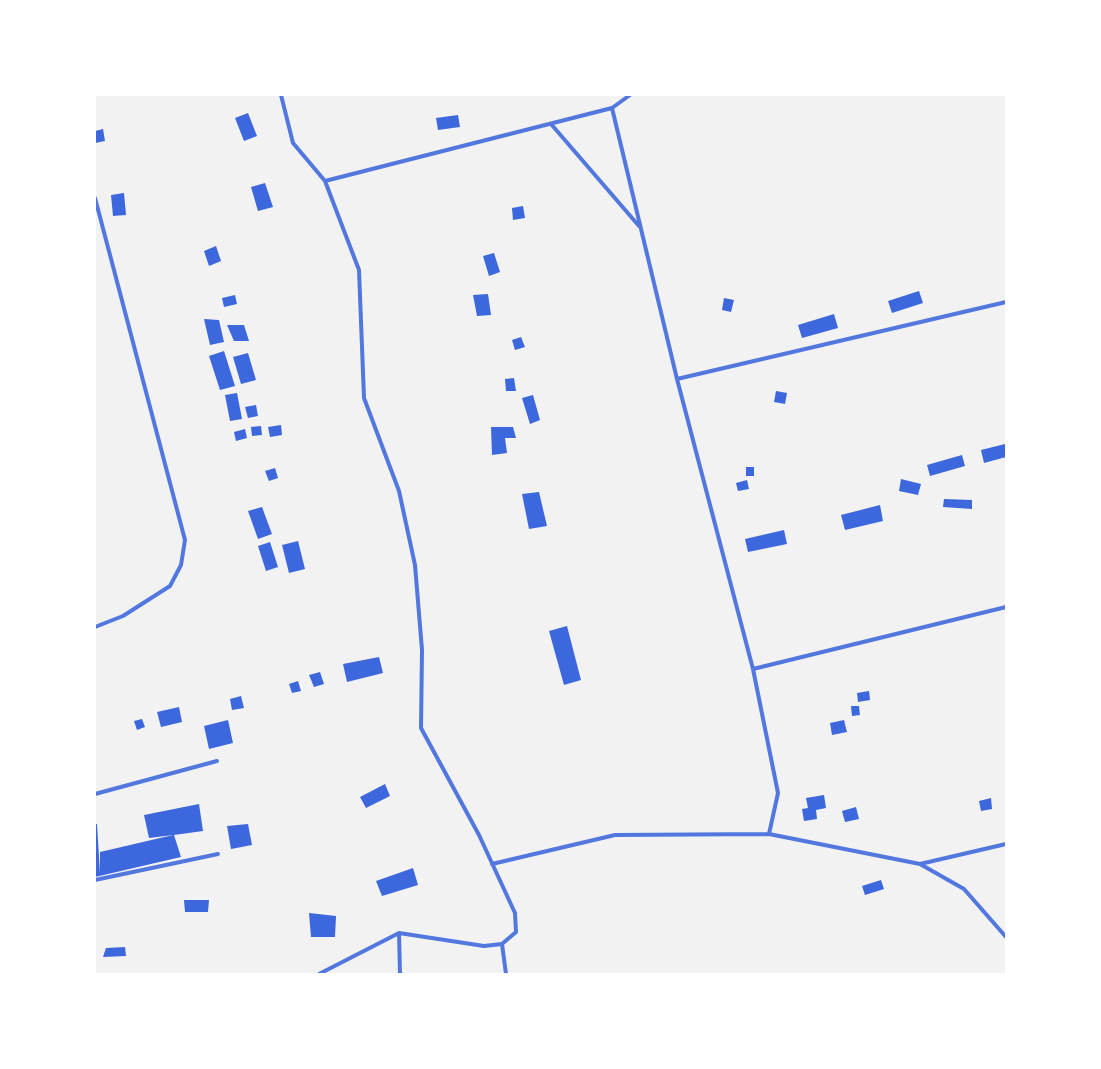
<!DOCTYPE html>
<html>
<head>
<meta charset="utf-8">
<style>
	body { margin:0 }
	#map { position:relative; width:1101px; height:1069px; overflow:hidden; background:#f2f2f2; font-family:Rubik,sans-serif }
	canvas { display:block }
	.frame { position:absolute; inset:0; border:96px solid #fff; pointer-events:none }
</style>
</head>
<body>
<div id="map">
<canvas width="1101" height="1069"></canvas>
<div class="frame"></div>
</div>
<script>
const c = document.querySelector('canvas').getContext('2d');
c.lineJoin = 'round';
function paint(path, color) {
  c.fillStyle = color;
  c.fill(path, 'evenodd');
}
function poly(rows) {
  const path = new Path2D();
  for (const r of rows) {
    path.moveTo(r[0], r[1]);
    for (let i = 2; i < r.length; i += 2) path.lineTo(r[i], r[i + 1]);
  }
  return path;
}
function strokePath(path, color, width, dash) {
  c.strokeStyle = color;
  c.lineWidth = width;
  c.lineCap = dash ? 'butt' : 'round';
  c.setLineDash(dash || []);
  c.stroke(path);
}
paint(poly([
	[248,113,257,136,244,141,235,118],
	[458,115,460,127,438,130,436,118],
	[103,129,105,141,95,143,95,131],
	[265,183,273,207,258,211,251,187],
	[124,193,126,215,113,216,111,195],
	[523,206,525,218,513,220,512,208],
	[216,246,221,261,209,266,204,251],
	[494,253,500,272,489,276,483,256],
	[919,291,923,303,892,313,888,301],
	[488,294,491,315,477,316,473,295],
	[235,295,237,304,224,307,222,298],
	[724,298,734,300,731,312,722,310],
	[834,314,838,328,802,338,798,325],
	[204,319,219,320,224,342,210,345],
	[227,325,244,325,249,341,234,341],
	[521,337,525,347,515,350,512,340],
	[224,351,235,386,220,390,209,356],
	[248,353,256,380,241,384,233,357],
	[514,378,516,391,506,391,505,379],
	[776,391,787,393,785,404,774,402],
	[237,393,242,419,230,421,225,395],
	[533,395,540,420,530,424,522,398],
	[256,405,258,416,248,418,245,407],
	[281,425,282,435,270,437,268,427],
	[261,426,262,435,252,436,251,427],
	[491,427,513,427,516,438,505,438,507,453,492,455],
	[245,429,247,438,236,441,234,432],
	[1005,444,1006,449,1006,457,984,463,981,450],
	[962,455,965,466,930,476,927,465],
	[746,467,754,467,754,476,746,476],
	[275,468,278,478,269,481,265,471],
	[901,479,921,484,918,495,899,491],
	[747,480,749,489,738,491,736,483],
	[539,492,547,526,529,529,522,494],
	[944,499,972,500,972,509,943,507],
	[880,505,883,521,845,530,841,515],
	[262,507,272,534,258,539,248,511],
	[784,530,787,544,748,552,745,539],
	[298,541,305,569,289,573,282,545],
	[270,542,278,567,266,571,258,546],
	[567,626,581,680,564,685,549,631],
	[379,657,383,673,347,682,343,664],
	[320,672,324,684,314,687,309,675],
	[298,681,301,691,292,693,289,684],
	[869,691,870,700,858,702,857,693],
	[241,696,244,708,232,710,230,699],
	[851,706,859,706,860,715,852,716],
	[179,707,182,722,161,727,157,712],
	[142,719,145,727,137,730,134,721],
	[228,720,233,743,209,749,204,726],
	[844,720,847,732,832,735,830,723],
	[385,784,390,796,366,808,360,797],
	[824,795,826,808,816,810,817,819,804,821,802,809,808,808,806,798],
	[991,798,992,809,981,811,979,801],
	[199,804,203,831,174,835,181,857,95,877,95,824,97,824,100,873,100,852,173,835,149,838,144,815],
	[856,807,859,819,845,822,842,811],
	[248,824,252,845,231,849,227,826],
	[413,868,418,885,382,896,376,881],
	[881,880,884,889,865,895,862,886],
	[184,900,209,900,208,912,185,912],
	[309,913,336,916,335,937,311,937],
	[125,947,126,956,103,957,106,948]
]), '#3d67dc');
strokePath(poly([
	[281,95,293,143,325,181,359,270,364,398,399,491,415,565,422,650,421,728,479,835,515,913,516,932,502,944,484,946,399,933,319,974],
	[612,108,630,95],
	[551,124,639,226],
	[325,181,612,108,677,379,753,669,778,793,769,834],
	[95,198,185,540,181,565,170,586,123,616,95,627],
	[677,379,1006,302],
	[753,669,1006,607],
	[95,794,217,761],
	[492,864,615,835,769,834,920,864,1006,844],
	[920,864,964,889,1006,937],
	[95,880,218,854],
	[399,933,400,974],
	[502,944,506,974]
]), '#5277de', 4);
</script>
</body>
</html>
